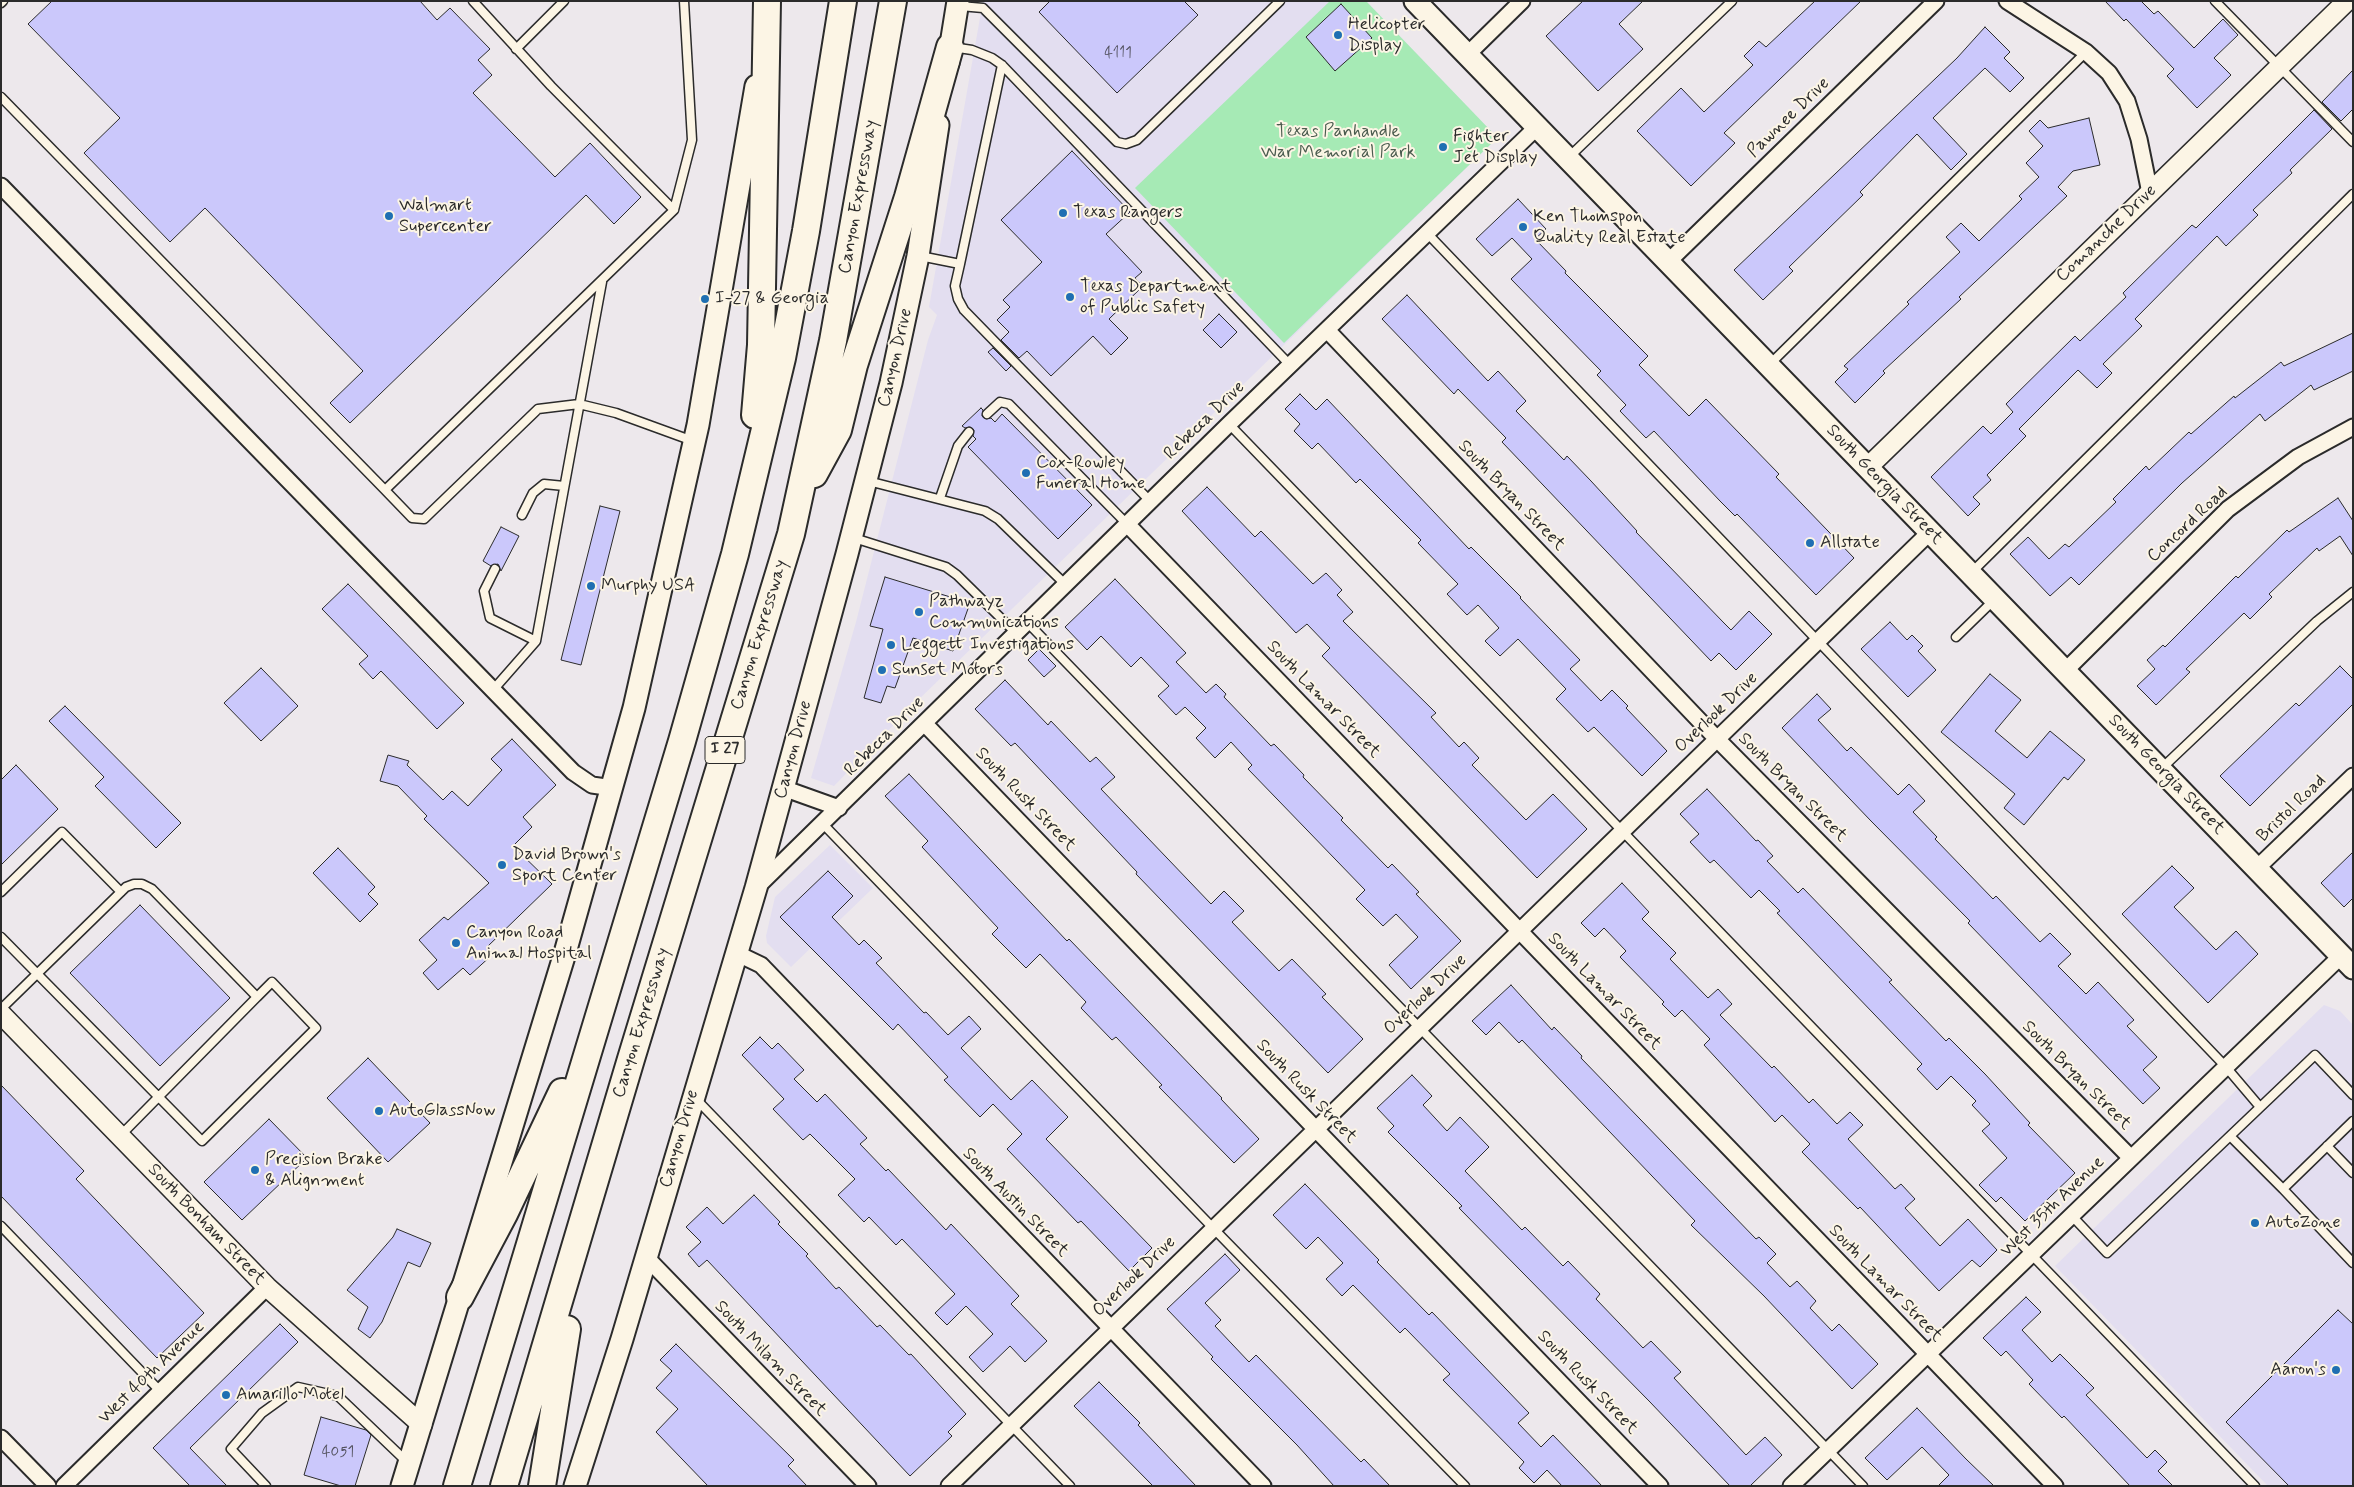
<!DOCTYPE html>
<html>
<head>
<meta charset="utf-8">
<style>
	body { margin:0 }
	#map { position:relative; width:2354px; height:1487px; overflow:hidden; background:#ede8ec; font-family:Mynerve,sans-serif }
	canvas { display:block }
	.frame { position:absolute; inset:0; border:2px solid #2b2b2b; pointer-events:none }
</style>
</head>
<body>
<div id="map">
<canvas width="2354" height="1487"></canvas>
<div class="frame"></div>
</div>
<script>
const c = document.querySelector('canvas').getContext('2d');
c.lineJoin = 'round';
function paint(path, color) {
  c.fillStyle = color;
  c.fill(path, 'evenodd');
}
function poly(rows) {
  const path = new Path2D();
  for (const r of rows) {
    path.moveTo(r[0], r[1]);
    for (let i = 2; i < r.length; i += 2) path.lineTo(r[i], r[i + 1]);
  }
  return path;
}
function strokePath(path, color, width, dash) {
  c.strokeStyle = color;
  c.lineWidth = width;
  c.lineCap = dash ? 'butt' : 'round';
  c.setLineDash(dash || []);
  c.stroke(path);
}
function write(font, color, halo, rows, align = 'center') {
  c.font = font + ' Mynerve,sans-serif';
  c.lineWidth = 4;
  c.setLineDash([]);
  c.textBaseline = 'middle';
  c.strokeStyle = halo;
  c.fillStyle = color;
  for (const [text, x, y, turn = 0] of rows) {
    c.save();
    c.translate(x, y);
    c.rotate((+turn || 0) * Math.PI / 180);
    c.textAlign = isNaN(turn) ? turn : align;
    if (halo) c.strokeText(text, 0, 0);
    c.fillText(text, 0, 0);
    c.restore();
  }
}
paint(poly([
	[983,1,1366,1,1492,132,1491,144,913,705,834,786,811,778,856,622,928,340,937,315,929,307],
	[830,845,873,888,791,967,767,943,766,936,775,897],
	[2324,1005,2340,1011,2353,1025,2353,1486,2268,1486,2055,1266]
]), '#e3def0');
paint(poly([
	[1330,1,1366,1,1492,132,1491,144,1284,343,1135,188]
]), '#a6eab5');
const building = poly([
	[52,1,420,1,437,20,450,8,490,49,478,60,492,75,473,93,555,177,590,143,641,197,614,224,586,195,350,423,330,403,363,371,205,208,170,242,84,153,120,118,28,24,52,1],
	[1050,1,1184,1,1198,15,1117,93,1039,12,1050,1],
	[1583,1,1643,1,1619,24,1643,49,1598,91,1546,36,1583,1],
	[1815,1,1861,1,1724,133,1735,143,1691,186,1637,131,1681,88,1704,112,1753,65,1744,56,1759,41,1766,47,1815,1],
	[2105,1,2141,1,2154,14,2158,11,2194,48,2223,19,2238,35,2214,58,2231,75,2197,108,2167,76,2174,69,2126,19,2124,21,2105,1],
	[1341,4,1372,38,1335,71,1306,37,1341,4],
	[1985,27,2010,52,2004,58,2024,78,2010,92,1985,68,1933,118,1967,154,1951,170,1917,134,1860,192,1863,195,1789,267,1793,271,1763,300,1734,270,1957,58,1985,27],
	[2353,70,2353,109,2341,121,2322,102,2353,70],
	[2314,110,2332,129,2290,170,2292,173,2253,210,2258,215,2226,246,2217,236,2135,319,2142,326,2103,364,2112,373,2097,388,2078,370,2019,429,2026,436,1987,475,1991,480,1973,497,1980,504,1968,516,1931,477,1983,426,1991,434,2013,412,2006,404,2075,336,2080,341,2126,297,2123,293,2192,225,2196,228,2314,110],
	[2089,118,2100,165,2073,171,2058,187,2067,196,1959,297,1961,299,1883,371,1885,373,1855,403,1835,382,1848,369,1844,366,1909,304,1907,302,1960,252,1946,237,1961,223,1979,241,2022,199,2019,196,2039,177,2026,163,2043,146,2029,131,2040,120,2048,128,2089,118],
	[1072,151,1130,212,1106,234,1142,272,1135,278,1143,286,1109,319,1128,338,1111,355,1093,336,1051,376,1027,351,1019,358,1001,340,1009,332,997,320,1010,307,1003,300,1042,262,1001,220,1072,151],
	[1518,199,1546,229,1535,239,1566,271,1565,273,1648,356,1639,365,1689,416,1706,399,1779,474,1776,477,1854,558,1816,595,1737,514,1735,516,1720,501,1654,431,1646,438,1620,411,1626,405,1597,375,1601,371,1511,279,1532,259,1512,238,1492,256,1476,239,1518,199],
	[1407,295,1488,381,1498,371,1526,401,1516,411,1564,460,1567,456,1591,481,1637,531,1636,532,1724,623,1731,630,1749,611,1772,634,1736,670,1719,653,1711,661,1502,442,1506,438,1458,389,1454,394,1382,319,1407,295],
	[1219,314,1237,332,1221,348,1203,330,1219,314],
	[2353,333,2353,371,2314,390,2311,385,2265,421,2260,414,2182,483,2079,585,2071,577,2050,596,2010,554,2028,537,2049,559,2065,544,2069,547,2116,502,2113,499,2146,466,2149,470,2189,432,2191,434,2234,396,2235,398,2281,362,2284,366,2353,333],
	[993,348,1011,366,1006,371,988,352,993,348],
	[1300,394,1316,410,1327,399,1469,549,1471,547,1521,597,1520,598,1580,660,1570,669,1601,701,1612,690,1628,706,1626,708,1667,751,1642,776,1594,727,1588,732,1556,699,1566,689,1518,639,1500,656,1485,641,1499,628,1478,605,1467,615,1447,594,1458,584,1418,543,1421,540,1360,479,1356,483,1318,443,1312,449,1294,431,1300,424,1285,409,1300,394],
	[981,408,983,410,982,416,986,419,991,418,995,422,1002,414,1092,505,1058,539,968,447,976,439,973,436,974,430,970,427,965,428,962,426,981,408],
	[1207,487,1255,537,1261,531,1313,584,1326,573,1342,590,1337,595,1353,612,1343,621,1436,713,1431,717,1459,747,1464,742,1479,758,1472,765,1526,820,1553,794,1587,829,1537,878,1322,656,1330,648,1307,624,1296,633,1182,511,1207,487],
	[2338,498,2353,521,2353,556,2340,536,2319,551,2317,548,2269,594,2272,597,2250,619,2244,613,2186,669,2190,672,2156,705,2137,686,2155,669,2147,660,2163,645,2165,647,2236,576,2238,578,2287,530,2289,532,2338,498],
	[600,506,620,511,581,665,561,660,600,506],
	[501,527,519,536,501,571,498,564,491,566,483,561,501,527],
	[885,577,970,603,953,651,913,638,895,688,887,686,881,703,864,698,883,629,870,626,885,577],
	[1115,579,1186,653,1176,662,1206,693,1216,684,1226,694,1224,697,1271,746,1274,744,1304,775,1303,777,1343,818,1341,820,1388,868,1392,864,1419,892,1416,894,1461,941,1411,989,1389,965,1418,937,1396,914,1383,926,1356,899,1365,890,1248,769,1252,765,1231,742,1215,758,1196,738,1206,728,1185,707,1176,715,1158,696,1169,686,1141,657,1131,667,1101,636,1087,650,1065,627,1115,579],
	[348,584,464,703,437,729,381,671,373,679,359,664,368,656,322,609,348,584],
	[1890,622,1907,640,1912,635,1923,646,1918,651,1936,670,1908,697,1861,649,1890,622],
	[1039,649,1056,666,1044,677,1028,660,1039,649],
	[2340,666,2353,679,2353,704,2250,806,2220,776,2296,703,2299,706,2340,666],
	[261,668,298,706,261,741,224,703,261,668],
	[1990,674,2021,700,1995,731,2027,758,2050,731,2085,760,2068,780,2064,777,2024,825,2004,808,2015,794,1941,732,1990,674],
	[1005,680,1048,725,1051,721,1090,762,1096,757,1115,777,1101,789,1211,904,1224,891,1244,911,1232,922,1279,971,1292,959,1326,994,1322,997,1363,1039,1328,1073,1136,874,1137,872,1015,743,1011,746,975,709,1005,680],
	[1817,694,1831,709,1818,720,1847,751,1851,747,1898,795,1909,784,1925,801,1913,812,1937,837,1935,839,1993,899,1996,896,2040,942,2050,933,2071,954,2058,966,2086,994,2098,982,2134,1020,2127,1026,2157,1057,2143,1070,2160,1088,2143,1104,1968,923,1970,921,1871,821,1782,728,1817,694],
	[65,706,181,823,156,848,95,786,104,777,49,721,65,706],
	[512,739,556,785,523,817,532,827,513,846,552,884,487,947,493,954,470,975,463,968,438,990,423,973,437,960,419,940,444,917,448,920,489,883,424,819,427,816,398,786,380,781,388,755,409,761,407,765,443,800,452,791,468,806,502,770,491,759,512,739],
	[16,765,58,809,1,865,1,780,16,765],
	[909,774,1067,941,1069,939,1222,1098,1221,1099,1259,1139,1234,1163,1159,1087,1162,1085,1116,1037,1112,1040,1081,1008,1086,1002,1040,954,1026,968,992,934,998,928,922,847,928,841,885,796,909,774],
	[1707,789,1756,841,1758,840,1773,856,1767,861,1798,893,1803,888,1892,980,1889,982,1946,1041,1949,1038,1985,1074,2030,1123,2028,1125,2075,1173,2025,1221,2001,1197,1996,1202,1979,1185,2007,1158,1982,1131,1990,1124,1972,1105,1976,1101,1951,1076,1937,1090,1917,1069,1922,1064,1777,913,1780,911,1759,890,1751,898,1714,860,1710,863,1690,842,1699,834,1680,814,1707,789],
	[338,848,375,887,368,894,378,904,360,922,313,873,338,848],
	[2353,852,2353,898,2344,907,2321,883,2353,852],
	[2172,866,2194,888,2174,907,2216,950,2236,931,2258,954,2208,1003,2122,914,2172,866],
	[828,871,853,896,832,917,859,945,864,940,882,958,876,963,924,1013,926,1012,948,1035,969,1016,981,1029,961,1048,1011,1100,1032,1080,1068,1117,1046,1139,1152,1248,1129,1271,1081,1221,1078,1223,1007,1149,1022,1134,993,1104,980,1117,944,1080,948,1077,898,1024,893,1030,780,917,828,871],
	[1622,883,1649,912,1642,919,1676,953,1670,959,1708,998,1718,989,1732,1004,1720,1015,1772,1068,1774,1066,1809,1103,1813,1099,1837,1124,1850,1112,1863,1125,1848,1139,1895,1189,1901,1184,1915,1199,1905,1208,1940,1246,1968,1219,1997,1250,1980,1267,1972,1260,1939,1291,1860,1207,1858,1209,1802,1152,1810,1144,1782,1115,1775,1122,1704,1045,1710,1039,1682,1010,1675,1017,1662,1004,1664,1002,1620,957,1626,951,1604,928,1595,937,1581,923,1622,883],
	[140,905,230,998,160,1066,70,973,140,905],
	[1511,985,1552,1030,1554,1027,1582,1056,1581,1058,1756,1239,1759,1237,1776,1254,1767,1263,1790,1287,1797,1281,1816,1301,1810,1308,1832,1331,1839,1324,1878,1364,1852,1389,1764,1296,1691,1225,1695,1221,1522,1040,1519,1043,1499,1022,1486,1035,1472,1021,1511,985],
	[760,1037,772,1049,778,1043,804,1070,794,1079,817,1102,825,1094,867,1138,860,1144,886,1171,888,1169,946,1230,951,1224,1019,1296,1011,1304,1047,1341,1025,1362,1010,1346,983,1372,969,1357,993,1334,966,1306,947,1325,935,1313,955,1294,902,1239,896,1245,869,1217,864,1222,838,1195,855,1179,810,1134,803,1140,773,1109,784,1099,742,1055,760,1037],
	[368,1058,430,1123,388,1162,327,1098,368,1058],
	[1412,1075,1432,1096,1423,1105,1447,1131,1460,1117,1489,1147,1465,1171,1522,1230,1525,1227,1563,1266,1568,1261,1600,1294,1596,1299,1643,1348,1651,1341,1681,1372,1674,1378,1746,1455,1765,1437,1782,1455,1750,1486,1730,1486,1650,1402,1459,1208,1462,1206,1388,1132,1394,1126,1377,1108,1412,1075],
	[1,1085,84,1171,76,1179,204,1313,157,1358,1,1196,1,1085],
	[269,1119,307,1158,242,1220,204,1182,269,1119],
	[1305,1184,1379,1260,1377,1262,1429,1315,1432,1312,1529,1413,1518,1423,1541,1447,1553,1435,1602,1486,1562,1486,1547,1470,1534,1483,1519,1468,1524,1462,1443,1380,1450,1374,1405,1328,1400,1333,1353,1285,1342,1296,1326,1279,1343,1263,1318,1237,1306,1249,1273,1215,1305,1184],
	[754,1195,780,1222,778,1224,808,1254,806,1256,836,1289,839,1287,877,1327,880,1325,909,1355,911,1354,966,1414,948,1432,952,1436,910,1476,707,1260,699,1267,688,1254,701,1242,686,1227,707,1207,723,1224,754,1195],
	[397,1229,431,1243,420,1267,408,1262,382,1322,370,1338,358,1329,368,1307,347,1290,393,1237,397,1229],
	[1225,1254,1240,1270,1205,1303,1221,1320,1215,1326,1249,1362,1256,1355,1361,1462,1364,1459,1390,1486,1334,1486,1297,1445,1211,1359,1213,1357,1167,1309,1225,1254],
	[2026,1297,2041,1312,2022,1330,2052,1362,2060,1354,2094,1388,2086,1395,2147,1458,2155,1450,2167,1462,2158,1471,2173,1486,2130,1486,2064,1416,2062,1418,2029,1384,2033,1380,2006,1351,2001,1356,1983,1338,2026,1297],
	[2338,1310,2353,1324,2353,1486,2289,1486,2226,1422,2338,1310],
	[280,1324,298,1342,190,1448,227,1486,190,1486,153,1448,280,1324],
	[676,1344,794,1460,788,1466,807,1486,708,1486,656,1432,678,1409,656,1388,672,1371,660,1360,676,1344],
	[1099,1382,1140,1423,1138,1425,1196,1486,1153,1486,1074,1406,1099,1382],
	[1917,1408,1966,1459,1994,1486,1938,1486,1949,1475,1922,1447,1887,1480,1865,1458,1917,1408],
	[321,1417,366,1430,371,1435,355,1486,341,1486,304,1475,321,1417]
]);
paint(building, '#cbc8fb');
strokePath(building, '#2b2b2b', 1);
const service = poly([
	[473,1,551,86,674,210],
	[684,1,692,140,674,210,385,490,412,518,424,519,538,409,579,404,616,413,693,441],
	[2215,1,2353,142],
	[1,3,3,1],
	[960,6,983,8,1117,142,1126,144,1137,140,1280,1],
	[952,47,972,50,992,58,1002,65,1290,365],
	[516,49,564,1],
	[1,97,385,490],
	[1569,157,1732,1],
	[1427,233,2226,1067,2260,1107],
	[920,256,960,264,955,286,958,299,964,310,1150,501],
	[960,264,1002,65],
	[1769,365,2086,52],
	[987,414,1000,402,1009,404,1127,524],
	[1229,424,2255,1486],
	[868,481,985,511,998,519,1065,584],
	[940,498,958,446,969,432],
	[522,515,533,493,544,484,564,486],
	[854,538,946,567,957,575,1016,633],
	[495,569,484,591,490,618,536,641],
	[1971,573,2353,194],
	[1027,622,1863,1486],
	[1956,637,1994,600],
	[493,690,536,641,602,282],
	[2162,768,2317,621,2353,592],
	[823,824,1213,1228,1465,1486],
	[1,892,62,832,121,892],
	[1,937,202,1141,316,1028,272,982,257,997],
	[1,1009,126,887,134,884,142,884,152,889,257,997,120,1136],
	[696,1099,1070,1486],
	[2353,1121,2283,1189,2353,1263],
	[2327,1146,2353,1173],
	[2283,1189,2230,1136,2315,1055,2353,1095],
	[2072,1216,2107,1253,2230,1136],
	[1,1226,160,1391],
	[266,1486,231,1449,262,1413,298,1387,338,1396,406,1461]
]);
const minor = poly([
	[2007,1,2086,52,2109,73,2127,101,2139,139,2150,193],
	[1467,55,1522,1],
	[1,186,573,772,592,785,613,788],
	[1668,262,1936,1],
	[1327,330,1717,739,2131,1158],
	[1127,524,2055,1486],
	[2065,671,2228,509,2298,457,2353,427],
	[925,724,1660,1486],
	[783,788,839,808],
	[2256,869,2353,776],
	[757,887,1229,424,1537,127],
	[736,953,761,965,1263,1486],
	[646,1257,868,1486],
	[1,1438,48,1486],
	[64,1486,267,1287],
	[949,1486,1930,532],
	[1791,1486,2341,956]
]);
const tertiary = poly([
	[1867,468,2347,1],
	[1,1014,267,1287,422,1425]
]);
const secondary = poly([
	[1415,1,2353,968],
	[948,63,958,1],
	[402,1486,565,953,634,708,698,425,756,86],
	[575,1486,622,1339,756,888,847,554,891,383,918,256,938,125]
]);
const motorway = poly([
	[755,415,761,345,767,1],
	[814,474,838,430,854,365,908,197,950,47],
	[460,1297,504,1214,562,1092],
	[457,1486,682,741,735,554,782,358,806,231,843,1],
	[504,1486,631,1059,791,534,833,341,893,1],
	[542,1486,567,1329]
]);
strokePath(service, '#2b2b2b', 11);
strokePath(minor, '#2b2b2b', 19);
strokePath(tertiary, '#2b2b2b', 22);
strokePath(secondary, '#2b2b2b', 25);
strokePath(motorway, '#2b2b2b', 30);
strokePath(service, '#fcf5e5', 8);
strokePath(minor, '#fcf5e5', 15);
strokePath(tertiary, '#fcf5e5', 19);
strokePath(secondary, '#fcf5e5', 21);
strokePath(motorway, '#fcf5e5', 26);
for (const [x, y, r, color] of [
	[1338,35,5,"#1f6fb2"],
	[1443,147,5,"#1f6fb2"],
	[1063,213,5,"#1f6fb2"],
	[389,216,5,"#1f6fb2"],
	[1523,227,5,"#1f6fb2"],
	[1070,297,5,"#1f6fb2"],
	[705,299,5,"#1f6fb2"],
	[1026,473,5,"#1f6fb2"],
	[1810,543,5,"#1f6fb2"],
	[591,586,5,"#1f6fb2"],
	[919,612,5,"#1f6fb2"],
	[891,645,5,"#1f6fb2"],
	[882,670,5,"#1f6fb2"],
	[502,865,5,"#1f6fb2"],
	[456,943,5,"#1f6fb2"],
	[379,1111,5,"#1f6fb2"],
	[255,1170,5,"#1f6fb2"],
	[2255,1223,5,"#1f6fb2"],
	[2336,1370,5,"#1f6fb2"],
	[226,1395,5,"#1f6fb2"]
]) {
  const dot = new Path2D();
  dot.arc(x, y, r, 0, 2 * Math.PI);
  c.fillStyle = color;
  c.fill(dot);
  strokePath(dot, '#fcf5e5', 2);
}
write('15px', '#53525f', null, [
	["4111",1118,54],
	["4051",338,1453]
]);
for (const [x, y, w] of [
	[725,750,40]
]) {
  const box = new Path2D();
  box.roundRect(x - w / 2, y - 13.5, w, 27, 4);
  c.fillStyle = '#fcf5e5';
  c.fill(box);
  strokePath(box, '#2b2b2b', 1);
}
write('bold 16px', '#2b2b2b', null, [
	["I 27",725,750]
]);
write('18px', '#2b2b2b', '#fcf5e5', [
	["Helicopter",1348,25],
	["Display",1348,46],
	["Fighter",1453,137],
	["Jet Display",1453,158],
	["Walmart",399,206],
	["Supercenter",399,227],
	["Texas Rangers",1073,213],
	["Ken Thomspon",1533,217],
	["Quality Real Estate",1533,238],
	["Texas Department",1080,287],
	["of Public Safety",1080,308],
	["I-27 & Georgia",715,299],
	["Cox-Rowley",1036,463],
	["Funeral Home",1036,484],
	["Allstate",1820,543],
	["Murphy USA",601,586],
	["Pathwayz",929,602],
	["Communications",929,623],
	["Leggett Investigations",901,645],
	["Sunset Motors",892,670],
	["David Brown's",512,855],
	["Sport Center",512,876],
	["Canyon Road",466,933],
	["Animal Hospital",466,954],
	["AutoGlassNow",389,1111],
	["Precision Brake",265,1160],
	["& Alignment",265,1181],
	["AutoZone",2265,1223],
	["Aaron's",2326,1370,"right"],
	["Amarillo Motel",236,1395]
], 'left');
write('18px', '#2b2b2b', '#fcf5e5', [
	["Pawnee Drive",1789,118,-44],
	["Canyon Expressway",859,197,-80],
	["Comanche Drive",2107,234,-44],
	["Canyon Drive",896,358,-77],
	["Rebecca Drive",1205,421,-44],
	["South Georgia Street",1884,485,46],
	["South Bryan Street",1511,496,46],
	["Concord Road",2188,525,-43],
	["Canyon Expressway",760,635,-73],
	["South Lamar Street",1323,700,46],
	["Overlook Drive",1717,713,-44],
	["Rebecca Drive",885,737,-45],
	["Canyon Drive",794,750,-75],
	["South Georgia Street",2166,775,46],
	["South Bryan Street",1792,788,45],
	["South Rusk Street",1025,800,46],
	["Bristol Road",2292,809,-44],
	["South Lamar Street",1604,992,46],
	["Overlook Drive",1426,995,-44],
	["Canyon Expressway",642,1023,-73],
	["South Bryan Street",2076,1076,45],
	["South Rusk Street",1306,1092,46],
	["Canyon Drive",680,1139,-74],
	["South Austin Street",1015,1203,46],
	["West 35th Avenue",2053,1207,-44],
	["South Bonham Street",206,1225,46],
	["Overlook Drive",1135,1277,-44],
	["South Lamar Street",1885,1284,46],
	["South Milam Street",770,1359,46],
	["West 40th Avenue",152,1373,-44],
	["South Rusk Street",1587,1383,46]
]);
write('18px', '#4a5b4e', '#fcf5e5', [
	["Texas Panhandle",1338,132],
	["War Memorial Park",1338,153]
]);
</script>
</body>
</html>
